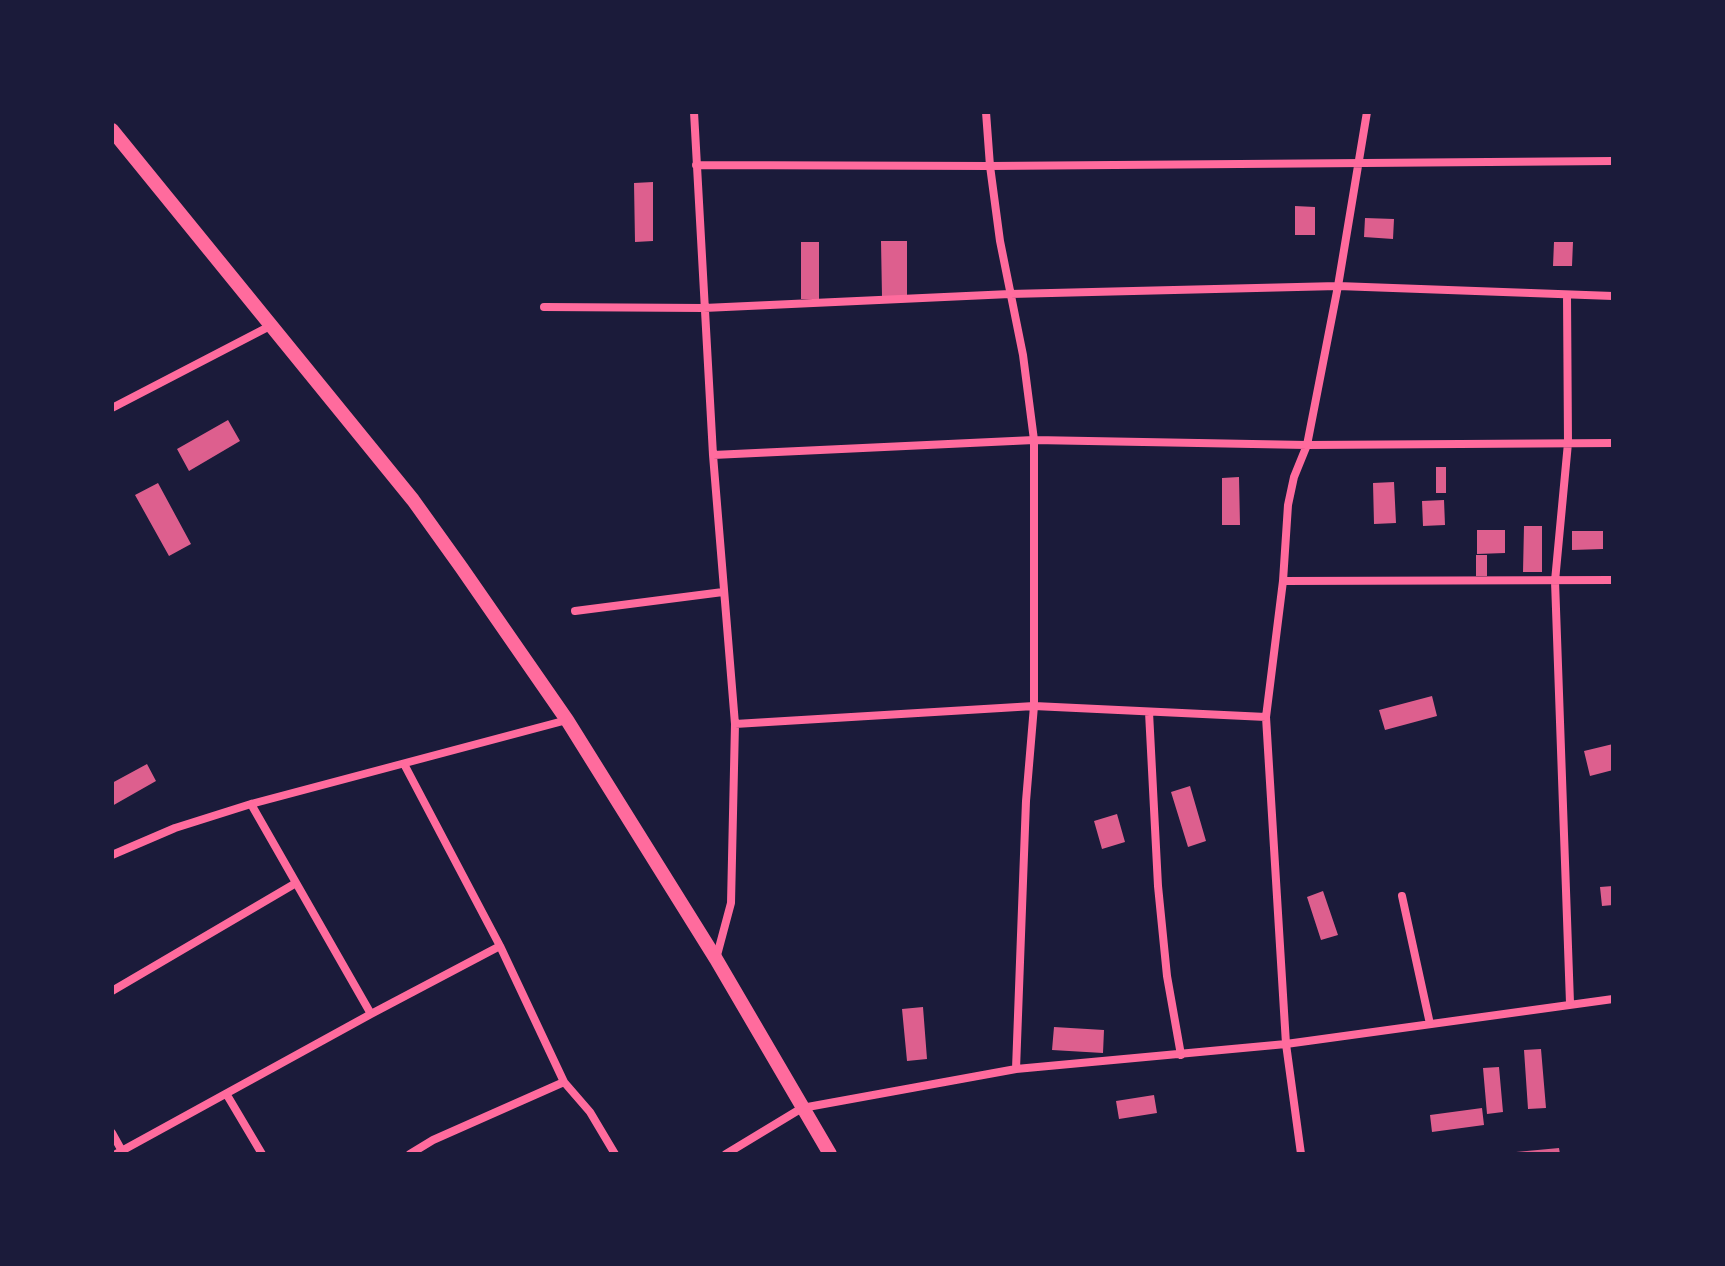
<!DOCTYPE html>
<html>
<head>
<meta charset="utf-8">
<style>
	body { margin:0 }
	#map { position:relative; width:1725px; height:1266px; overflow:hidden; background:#1b1b3a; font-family:Karla,sans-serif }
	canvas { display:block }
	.frame { position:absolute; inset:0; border:114px solid #1b1b3a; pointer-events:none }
</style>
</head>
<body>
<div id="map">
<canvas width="1725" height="1266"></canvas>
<div class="frame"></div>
</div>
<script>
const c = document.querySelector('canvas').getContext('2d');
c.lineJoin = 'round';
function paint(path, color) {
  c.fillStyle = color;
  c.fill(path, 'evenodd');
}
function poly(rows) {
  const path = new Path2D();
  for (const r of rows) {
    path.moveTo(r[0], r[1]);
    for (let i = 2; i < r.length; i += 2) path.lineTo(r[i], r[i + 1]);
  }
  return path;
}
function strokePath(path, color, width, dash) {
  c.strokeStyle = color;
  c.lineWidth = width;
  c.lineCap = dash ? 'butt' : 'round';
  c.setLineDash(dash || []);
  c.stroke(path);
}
paint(poly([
	[653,182,653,241,635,242,634,183],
	[1295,206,1315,207,1315,235,1295,235],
	[1365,218,1394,219,1393,239,1364,237],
	[881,241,907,241,907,297,882,297],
	[801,242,819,242,819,299,801,299],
	[1554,242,1573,242,1572,266,1553,266],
	[228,420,240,441,189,471,177,449],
	[1436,467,1446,467,1446,493,1436,493],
	[1239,477,1240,525,1222,525,1222,478],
	[1394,482,1396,523,1374,524,1373,483],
	[158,483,191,544,169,556,135,495],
	[1444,500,1445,525,1423,526,1422,501],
	[1524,526,1542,526,1542,572,1523,572],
	[1477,530,1505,530,1505,553,1477,554],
	[1572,531,1603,531,1603,549,1572,550],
	[1476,555,1487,555,1487,576,1476,576],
	[1432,696,1437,716,1385,730,1379,710],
	[1613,744,1613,770,1590,776,1584,751],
	[147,764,156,781,112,806,112,783],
	[1190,786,1206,841,1188,847,1171,792],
	[1117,814,1125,842,1102,849,1094,821],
	[1613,886,1613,905,1602,906,1600,887],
	[1323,891,1338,935,1321,940,1307,897],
	[923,1007,927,1059,907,1061,902,1009],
	[1054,1027,1104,1030,1103,1053,1052,1050],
	[1541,1049,1546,1108,1528,1109,1524,1050],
	[1499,1067,1503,1112,1487,1114,1483,1068],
	[1154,1095,1157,1113,1119,1119,1116,1101],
	[1482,1108,1484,1125,1432,1132,1430,1115],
	[1559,1148,1560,1154,1516,1154,1516,1152]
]), '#dd5f8e');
strokePath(poly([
	[694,112,713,455,735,724,731,903,716,959],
	[986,112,990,166,1000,241,1023,355,1034,440,1034,706,1026,801,1016,1069],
	[696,165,990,166,1613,161],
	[1567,295,1568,443,1555,581,1570,1003],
	[544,307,704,308,1010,294,1338,286,1613,296],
	[112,408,272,325],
	[713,455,1034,440,1307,445,1613,443],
	[1283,581,1613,580],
	[575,611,723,592],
	[1149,712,1158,886,1167,976,1181,1055],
	[735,724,1034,706,1266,717],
	[404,764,500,946,564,1082,590,1112,615,1154],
	[251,804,371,1014],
	[112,855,175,828,251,804,567,720],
	[1402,896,1430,1024],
	[112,991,296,883],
	[227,1095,262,1154],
	[112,1133,122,1151],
	[116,1154,371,1014,500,946],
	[410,1154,433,1140,564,1082],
	[726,1154,802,1108,1016,1069,1286,1044,1613,999],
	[1301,1154,1286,1044,1266,717,1283,581,1288,505,1294,477,1307,445,1338,286,1367,112]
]), '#ff6b9d', 8);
strokePath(poly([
	[112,130,413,500,461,567,567,720,716,959,830,1154]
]), '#ff6b9d', 14);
</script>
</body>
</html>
